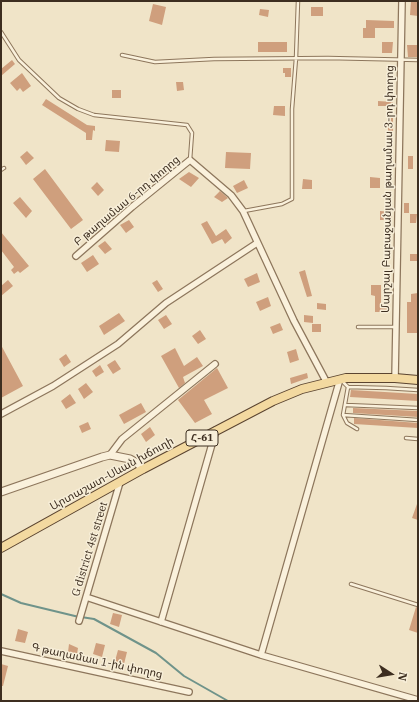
<!DOCTYPE html>
<html>
<head>
<meta charset="utf-8">
<style>
	body { margin:0 }
	#map { position:relative; width:419px; height:702px; overflow:hidden; background:#f0e4c8; font-family:"IBM Plex Serif",serif }
	canvas { display:block }
	.frame { position:absolute; inset:0; border:2px solid #3d2e20; pointer-events:none }
	.north { position:absolute; left:371px; top:654px; width:40px; height:40px; -webkit-text-stroke:3px #f7eed8; paint-order:stroke; rotate:102deg; font-size:11px; font-weight:700; line-height:16px; text-align:center; color:#3d2e20 }
	.north::after { content:''; display:block; margin:auto; width:14px; height:18px; background:#3d2e20; clip-path:polygon(50% 0,100% 100%,50% 72%,0 100%) }
</style>
</head>
<body>
<div id="map">
<canvas width="419" height="702"></canvas>
<div class="frame"></div>
<div class="north">N</div>
</div>
<script>
const c = document.querySelector('canvas').getContext('2d');
c.lineJoin = 'round';
function poly(rows) {
  const path = new Path2D();
  for (const r of rows) {
    path.moveTo(r[0], r[1]);
    for (let i = 2; i < r.length; i += 2) path.lineTo(r[i], r[i + 1]);
  }
  return path;
}
function strokePath(path, color, width, dash) {
  c.strokeStyle = color;
  c.lineWidth = width;
  c.lineCap = dash ? 'butt' : 'round';
  c.setLineDash(dash || []);
  c.stroke(path);
}
function paint(path, color) {
  c.fillStyle = color;
  c.fill(path, 'evenodd');
}
function write(font, color, halo, rows, align = 'center') {
  c.font = font + ' "IBM Plex Serif","Noto Sans Armenian",serif';
  c.lineWidth = 3;
  c.setLineDash([]);
  c.textBaseline = 'middle';
  c.strokeStyle = halo;
  c.fillStyle = color;
  for (const [text, x, y, turn = 0] of rows) {
    c.save();
    c.translate(x, y);
    c.rotate((+turn || 0) * Math.PI / 180);
    c.textAlign = isNaN(turn) ? turn : align;
    if (halo) c.strokeText(text, 0, 0);
    c.fillText(text, 0, 0);
    c.restore();
  }
}
strokePath(poly([
	[1,594,21,603,79,617],
	[81,617,94,619,156,653,184,676,228,701]
]), '#6f938a', 2);
paint(poly([
	[411,1,418,1,418,16,410,15],
	[153,4,166,7,162,25,149,21],
	[311,7,323,7,323,16,311,16],
	[260,9,269,10,268,17,259,15],
	[366,20,394,21,394,28,375,28,375,38,363,38,363,28,366,28],
	[258,42,287,42,287,52,258,52],
	[382,42,393,42,392,53,382,53],
	[407,45,417,45,418,57,408,57],
	[12,60,15,64,1,76,1,69],
	[283,68,291,68,291,77,285,77,285,73,283,73],
	[22,73,31,86,23,92,20,88,17,91,10,83],
	[176,82,183,82,184,90,177,91],
	[112,90,121,90,121,98,112,98],
	[46,99,87,125,95,126,95,131,93,130,92,140,86,140,86,133,42,105],
	[378,101,393,102,393,132,388,132,388,106,378,106],
	[274,106,285,106,285,116,273,115],
	[106,140,120,141,119,152,105,151],
	[27,151,34,158,26,165,20,157],
	[226,152,251,153,250,169,225,168],
	[408,156,413,156,413,169,408,169],
	[45,169,83,220,71,229,33,179],
	[189,172,199,178,191,187,179,179],
	[370,177,380,178,380,188,370,188],
	[303,179,312,180,312,189,302,189],
	[244,180,248,188,237,193,233,186],
	[97,182,104,190,98,196,91,188],
	[220,191,228,198,222,202,214,197],
	[20,197,32,211,26,218,13,203],
	[404,203,409,203,409,213,404,213],
	[380,211,392,212,392,220,380,220],
	[410,214,417,214,416,223,410,223],
	[129,220,134,227,126,233,120,225],
	[207,221,216,236,226,229,232,238,225,244,222,239,212,244,201,224],
	[1,232,29,266,20,273,18,271,14,274,11,270,14,267,1,250],
	[105,241,112,249,105,254,98,246],
	[410,254,418,254,418,261,410,261],
	[93,255,99,264,87,272,81,263],
	[305,270,312,296,307,297,299,272],
	[257,273,260,282,248,287,244,279],
	[8,280,13,286,1,296,1,286],
	[157,280,163,289,158,292,152,283],
	[371,285,381,285,381,304,389,304,388,312,375,312,375,296,371,295],
	[418,293,418,333,407,333,407,302,411,302,411,294],
	[268,297,271,306,260,311,256,302],
	[317,303,326,304,326,310,317,309],
	[119,313,125,321,104,335,99,326],
	[166,315,172,324,164,329,158,320],
	[304,315,313,316,313,323,304,322],
	[280,323,283,330,273,334,270,327],
	[312,324,321,324,321,332,312,332],
	[200,330,206,339,198,344,192,336],
	[1,345,23,386,1,398],
	[175,348,184,366,197,357,203,366,183,377,185,383,179,388,161,356],
	[296,349,299,360,290,363,287,352],
	[66,354,71,362,64,367,59,359],
	[115,360,121,369,113,374,107,365],
	[100,365,104,372,96,377,92,371],
	[217,368,228,388,204,400,212,414,195,423,178,400],
	[307,373,308,378,291,384,290,378],
	[86,383,93,392,84,399,78,389],
	[351,390,418,394,418,401,350,397],
	[70,394,76,403,66,409,61,401],
	[141,403,146,412,124,424,119,415],
	[353,408,418,411,418,417,353,413],
	[354,418,418,423,418,428,354,424],
	[88,422,91,429,82,433,79,426],
	[150,427,155,435,146,442,141,434],
	[417,504,418,504,418,520,412,518],
	[416,607,418,608,418,633,409,630],
	[113,613,122,615,119,627,110,624],
	[18,629,28,632,25,643,15,641],
	[96,643,105,645,102,657,93,654],
	[69,644,78,648,77,654,68,652],
	[118,650,127,652,124,664,115,661],
	[1,664,8,666,3,686,1,686]
]), '#cf9f7d');
const service = poly([
	[1,32,19,60,59,98,78,109,94,115,187,125,192,133,190,160],
	[122,55,155,62,214,59,328,58,418,60],
	[1,170,4,168],
	[244,211,282,204,292,199,292,109,296,58,298,1],
	[358,327,395,327],
	[342,381,348,387,343,415,347,423,357,429],
	[348,387,386,388,418,390],
	[346,405,418,408],
	[343,415,418,420],
	[406,438,418,439],
	[351,584,418,605]
]);
const minor = poly([
	[76,256,132,207,190,160,231,195,243,211,294,321,327,383],
	[395,378,402,1],
	[1,414,53,386,118,344,166,303,257,243],
	[110,455,122,439,215,364],
	[86,597,261,655,418,700],
	[79,621,120,482],
	[161,622,216,430],
	[1,651,189,692],
	[261,655,340,379]
]);
const tertiary = poly([
	[1,492,102,457,110,455,130,459,137,463,143,469]
]);
const primary = poly([
	[1,548,143,469,273,401,302,389,346,378,395,378,418,380]
]);
strokePath(service, '#8d765c', 4.5);
strokePath(minor, '#8d765c', 8);
strokePath(tertiary, '#8d765c', 9);
strokePath(primary, '#5b4430', 10);
strokePath(service, '#faf1dc', 2.5);
strokePath(minor, '#faf1dc', 5.5);
strokePath(tertiary, '#faf1dc', 7);
strokePath(primary, '#f3d9a0', 8);
for (const [x, y, w] of [
	[202,438,32]
]) {
  const box = new Path2D();
  box.roundRect(x - w / 2, y - 8, w, 16, 3);
  c.fillStyle = '#f7eed8';
  c.fill(box);
  strokePath(box, '#3d2e20', 1);
}
write('bold 10px', '#3d2e20', null, [
	["Հ-61",202,438]
]);
write('11px', '#3d2e20', '#f7eed8', [
	["Մարշալ Բաբաջանյան թաղամաս 3-րդ փողոց",388,189,-89],
	["Բ թաղամաս 6-րդ փողոց",127,201,-40],
	["Արտաշատ-Սևան խճուղի",112,474,-29],
	["G district 4st street",90,549,-73],
	["Գ թաղամաս 1-ին փողոց",97,661,12]
]);
</script>
</body>
</html>
